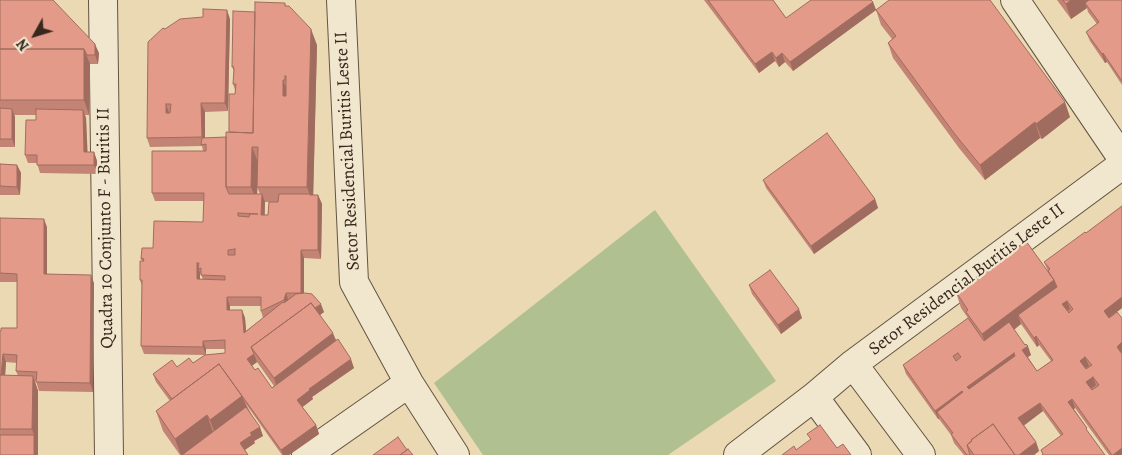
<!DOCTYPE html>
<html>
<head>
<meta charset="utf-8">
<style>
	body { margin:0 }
	#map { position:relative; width:1122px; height:455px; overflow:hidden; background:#ead9b3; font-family:Alegreya,serif }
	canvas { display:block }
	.north { position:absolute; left:10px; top:10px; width:50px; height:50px; -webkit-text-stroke:4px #f1e6ce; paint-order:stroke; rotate:231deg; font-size:14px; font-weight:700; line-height:20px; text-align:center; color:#36281c }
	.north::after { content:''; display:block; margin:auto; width:18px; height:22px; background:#36281c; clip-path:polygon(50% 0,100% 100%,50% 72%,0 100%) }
</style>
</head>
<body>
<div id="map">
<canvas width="1122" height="455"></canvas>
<div class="north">N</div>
</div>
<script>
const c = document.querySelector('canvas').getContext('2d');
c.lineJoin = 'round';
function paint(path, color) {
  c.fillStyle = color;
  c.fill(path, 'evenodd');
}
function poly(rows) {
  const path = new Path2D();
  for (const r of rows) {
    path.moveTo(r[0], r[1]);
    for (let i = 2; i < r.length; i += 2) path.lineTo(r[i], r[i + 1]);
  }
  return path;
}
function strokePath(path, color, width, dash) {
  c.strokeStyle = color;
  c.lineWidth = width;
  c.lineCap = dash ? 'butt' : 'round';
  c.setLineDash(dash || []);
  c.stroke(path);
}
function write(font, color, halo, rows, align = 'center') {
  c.font = font + ' Alegreya,serif';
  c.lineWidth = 4.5;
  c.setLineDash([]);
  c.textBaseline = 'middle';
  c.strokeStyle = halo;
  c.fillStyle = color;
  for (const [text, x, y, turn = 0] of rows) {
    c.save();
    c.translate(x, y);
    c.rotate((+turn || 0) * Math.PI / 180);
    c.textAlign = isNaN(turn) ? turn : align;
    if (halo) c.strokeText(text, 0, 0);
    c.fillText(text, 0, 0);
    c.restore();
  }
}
paint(poly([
	[655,210,776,381,668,455,483,455,434,383]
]), '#b0c091');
const street = poly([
	[103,0,109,455],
	[341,0,354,282,409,383,455,455],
	[1015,0,1122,158],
	[853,364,921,455],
	[814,397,857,455],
	[306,455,409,383],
	[738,455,814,397,853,364,1122,165]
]);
strokePath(street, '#635442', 30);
strokePath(street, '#f1e6ce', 28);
paint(poly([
	[0,0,99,53,98,64,90,64,89,115,85,115,86,118,87,152,94,152,97,161,97,174,40,173,37,163,28,163,25,155,36,120,36,115,14,115,15,117,15,147,0,147],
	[704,0,773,0,786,18,873,2,876,10,793,71,785,62,779,67,775,61,759,73],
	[1057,0,1122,0,1122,85,1107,62,1105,63,1090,41,1086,32,1097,24,1088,12,1087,8,1071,19],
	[285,3,286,6,317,45,313,195,318,195,322,204,321,259,304,258,304,293,324,312,320,315,354,368,312,397,313,399,302,407,316,425,319,434,289,455,282,455,246,404,263,436,254,441,255,443,245,450,248,455,180,455,163,431,156,411,170,401,156,382,153,374,177,367,193,363,205,355,144,354,141,346,142,286,140,280,142,261,141,259,153,248,203,222,204,201,155,201,152,193,203,151,202,146,150,147,147,138,165,29,230,19,228,111,205,112,205,138,226,137,229,132,235,94,235,90,233,84,234,71,232,67,255,12],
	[258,162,257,187,260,194,257,194],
	[265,202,269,202,268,215,265,215],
	[200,273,202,277,203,280,200,279],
	[230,306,261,306,261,311,263,318,246,331,245,318,242,310,230,310],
	[206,349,225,349,225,353,206,355],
	[257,362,274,386,272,388,255,370,252,366],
	[876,10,1070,117,1042,139,1040,138,985,180,959,148,893,58,888,43,892,39,881,25],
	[0,164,17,165,21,173,20,195,0,195],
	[763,180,875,199,878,208,814,254,766,188],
	[1122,206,1122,308,1109,318,1122,455,1109,455,1075,408,1074,409,1087,428,1043,454,1041,450,1061,436,1043,411,1024,425,1036,442,1039,451,1034,455,964,455,954,443,951,435,939,419,938,419,906,374,903,365,968,318,961,308,956,292,1048,271,1044,262,1086,233],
	[1021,324,1037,347,1039,345,1051,361,1037,371,1028,357,1031,355,1014,330],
	[0,218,47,227,47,274,94,283,93,392,39,391,36,381,35,381,38,391,38,455,0,455,0,331,17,328,17,282,0,282],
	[6,362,17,363,16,371,18,376,5,375],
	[749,285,802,318,781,334,752,294]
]), '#c48475');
paint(poly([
	[1071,0,1098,0,1085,3,1087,8,1071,19,1066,4],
	[873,2,876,10,793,71,790,62],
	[227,10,230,19,228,111,225,103],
	[311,29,317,45,313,204,307,187],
	[95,44,99,53,98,64,95,55],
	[84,49,90,64,89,115,84,100],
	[772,52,775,61,759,73,755,64],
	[782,53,785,62,779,67,776,58],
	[1103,53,1107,62,1105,63,1102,54],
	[283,80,289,95,288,111,283,96],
	[1065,102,1070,117,1042,139,1036,124],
	[201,103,205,112,205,146,202,137],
	[166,104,169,113,169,122,166,113],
	[12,109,15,117,15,147,12,139],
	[83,110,86,118,88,161,84,152],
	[1035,122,1040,138,985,180,980,165],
	[252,147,258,162,257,202,251,187],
	[94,152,97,161,97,174,94,165],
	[17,165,21,173,20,195,17,187],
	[262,194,265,202,264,223,261,215],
	[318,195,322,204,321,259,318,250],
	[875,199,878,208,814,254,811,246],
	[44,219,47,227,47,282,44,274],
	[301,250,304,258,304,302,301,293],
	[197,263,200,273,200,288,197,279],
	[91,275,94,283,93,392,90,383],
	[1054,280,1060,296,1018,315,1021,324,987,349,982,334],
	[286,293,289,302,288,309,284,300],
	[227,297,230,306,230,319,227,310],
	[1122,297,1122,308,1107,319,1104,311],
	[1067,301,1070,309,1065,313,1062,304],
	[321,304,324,312,260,360,255,353],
	[799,309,802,318,781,334,778,325],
	[242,310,245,318,247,341,244,333],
	[333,333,339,348,279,394,274,378],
	[1036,336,1039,345,1037,347,1034,338],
	[203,341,206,349,206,355,203,347],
	[1122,342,1122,354,1117,347],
	[1028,346,1031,355,1026,358,1022,350],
	[1014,353,1017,362,970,395,967,387],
	[3,354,6,362,4,391,1,382],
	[254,354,257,362,250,367,247,359],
	[1085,357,1089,366,1083,370,1080,361],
	[351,359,354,368,312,397,313,399,300,409,297,400,309,389],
	[33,376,38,391,38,455,34,455,34,435,32,429],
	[1093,377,1096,385,1089,390,1086,382],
	[962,391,965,400,937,412,939,419,938,419,935,411],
	[242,396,250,415,217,439,210,420],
	[1072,399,1075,408,1072,410,1068,402],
	[1040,403,1043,411,1022,427,1018,418],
	[207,415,214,435,186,455,181,455,175,439],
	[316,425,319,434,289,455,283,455,281,450],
	[260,427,263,436,254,441,255,443,243,451,240,443,250,433],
	[1036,442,1039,451,1034,455,1019,455],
	[1122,448,1122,455,1113,455]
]), '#a06c5f');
const building = poly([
	[0,0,53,0,95,44,95,55,87,55,84,49,0,49,0,0],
	[708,0,773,0,786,18,811,0,871,0,873,2,790,62,782,53,776,58,772,52,755,64,708,0],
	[889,0,990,0,1065,102,1036,124,1035,122,980,165,954,133,888,43,896,36,876,10,889,0],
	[1063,0,1071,0,1066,4,1063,0],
	[1089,0,1122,0,1122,81,1103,53,1102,54,1086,32,1099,22,1085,3,1089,0],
	[255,2,285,3,285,6,289,6,311,29,307,187,257,187,258,147,252,147,251,187,226,187,226,132,253,133,255,2],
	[285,76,286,76,286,96,283,96,283,80,285,80,285,76],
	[203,9,227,10,225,103,201,103,202,137,147,138,148,42,163,28,165,29,180,19,203,17,203,9],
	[166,104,171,104,170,113,166,113,166,104],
	[233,11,255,12,253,133,229,132,229,94,235,94,236,84,233,84,234,69,233,66,232,67,233,11],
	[0,49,84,49,84,100,0,100,0,49],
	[0,108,12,109,12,139,0,139,0,108],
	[36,109,83,110,84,152,94,152,94,165,37,165,37,155,25,155,26,120,36,120,36,109],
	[827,133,875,199,811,246,763,180,827,133],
	[226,137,226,187,229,194,262,194,261,215,268,215,269,202,278,202,279,194,310,194,310,195,318,195,318,250,301,250,301,293,286,293,284,300,261,311,261,297,227,297,227,310,242,310,244,333,283,302,284,303,296,294,305,293,312,294,321,304,315,308,311,303,251,347,254,354,247,359,255,370,258,368,272,388,338,339,351,359,309,389,310,390,297,400,316,425,281,450,219,364,172,399,153,374,172,360,177,367,189,358,193,363,205,355,225,353,225,340,203,341,203,347,141,346,142,280,140,280,140,261,144,261,143,258,141,259,142,248,153,248,154,221,203,222,204,193,152,193,152,151,206,151,206,144,201,145,202,138,226,137],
	[238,213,258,214,250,214,249,217,238,216,238,213],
	[235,249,235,255,228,255,228,250,235,249],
	[197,263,199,263,198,269,201,268,201,275,225,276,225,280,197,279,197,263],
	[0,164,17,165,17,187,0,186,0,164],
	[1122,206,1122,297,1104,311,1109,318,1117,312,1122,318,1122,342,1117,347,1122,354,1122,448,1113,455,1112,455,1072,399,1068,402,1087,428,1086,429,1105,455,1042,455,1043,454,1041,450,1063,434,1040,403,1018,418,1036,442,1019,455,1015,455,993,424,971,440,972,441,967,445,970,455,967,455,951,434,953,433,937,412,963,392,962,391,935,411,903,365,968,318,984,341,1009,322,1025,345,1026,344,1028,346,1022,350,1037,371,1053,360,1036,336,1034,338,1018,315,1057,287,1054,280,1048,271,1050,269,1044,262,1085,232,1086,233,1122,206],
	[1067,301,1073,309,1069,313,1062,304,1067,301],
	[958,353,961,357,956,361,953,356,958,353],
	[1014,353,1015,356,969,389,967,387,1014,353],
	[1085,357,1092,365,1086,369,1080,361,1085,357],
	[1093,377,1099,385,1092,390,1086,382,1093,377],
	[0,218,44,219,44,274,91,275,90,383,36,382,37,372,16,371,17,355,3,354,1,375,0,375,0,331,1,331,1,328,17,328,17,274,0,273,0,218],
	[1026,241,1054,280,982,334,966,312,968,310,956,292,1026,241],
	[770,270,799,309,778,325,749,285,770,270],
	[311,303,333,333,274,378,251,347,311,303],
	[219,364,242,396,210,420,207,415,175,439,156,411,219,364],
	[0,375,33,376,32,429,0,429,0,375],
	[246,407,260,427,250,433,252,435,240,443,248,455,182,455,246,407],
	[993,424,1015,455,974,455,967,445,972,440,971,440,993,424],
	[820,425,837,448,843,444,851,455,782,455,794,446,796,450,811,439,807,434,820,425],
	[0,435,34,435,34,455,0,455,0,435],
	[398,437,407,450,400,455,373,455,398,437],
	[408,449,413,455,400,455,408,449]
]);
paint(building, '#e49a88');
strokePath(building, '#a06c5f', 1);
write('18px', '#36281c', '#f1e6ce', [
	["Setor Residencial Buritis Leste II",348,151,-93],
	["Quadra 10 Conjunto F - Buritis II",106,228,-91],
	["Setor Residencial Buritis Leste II",967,280,-37]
]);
</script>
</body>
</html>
